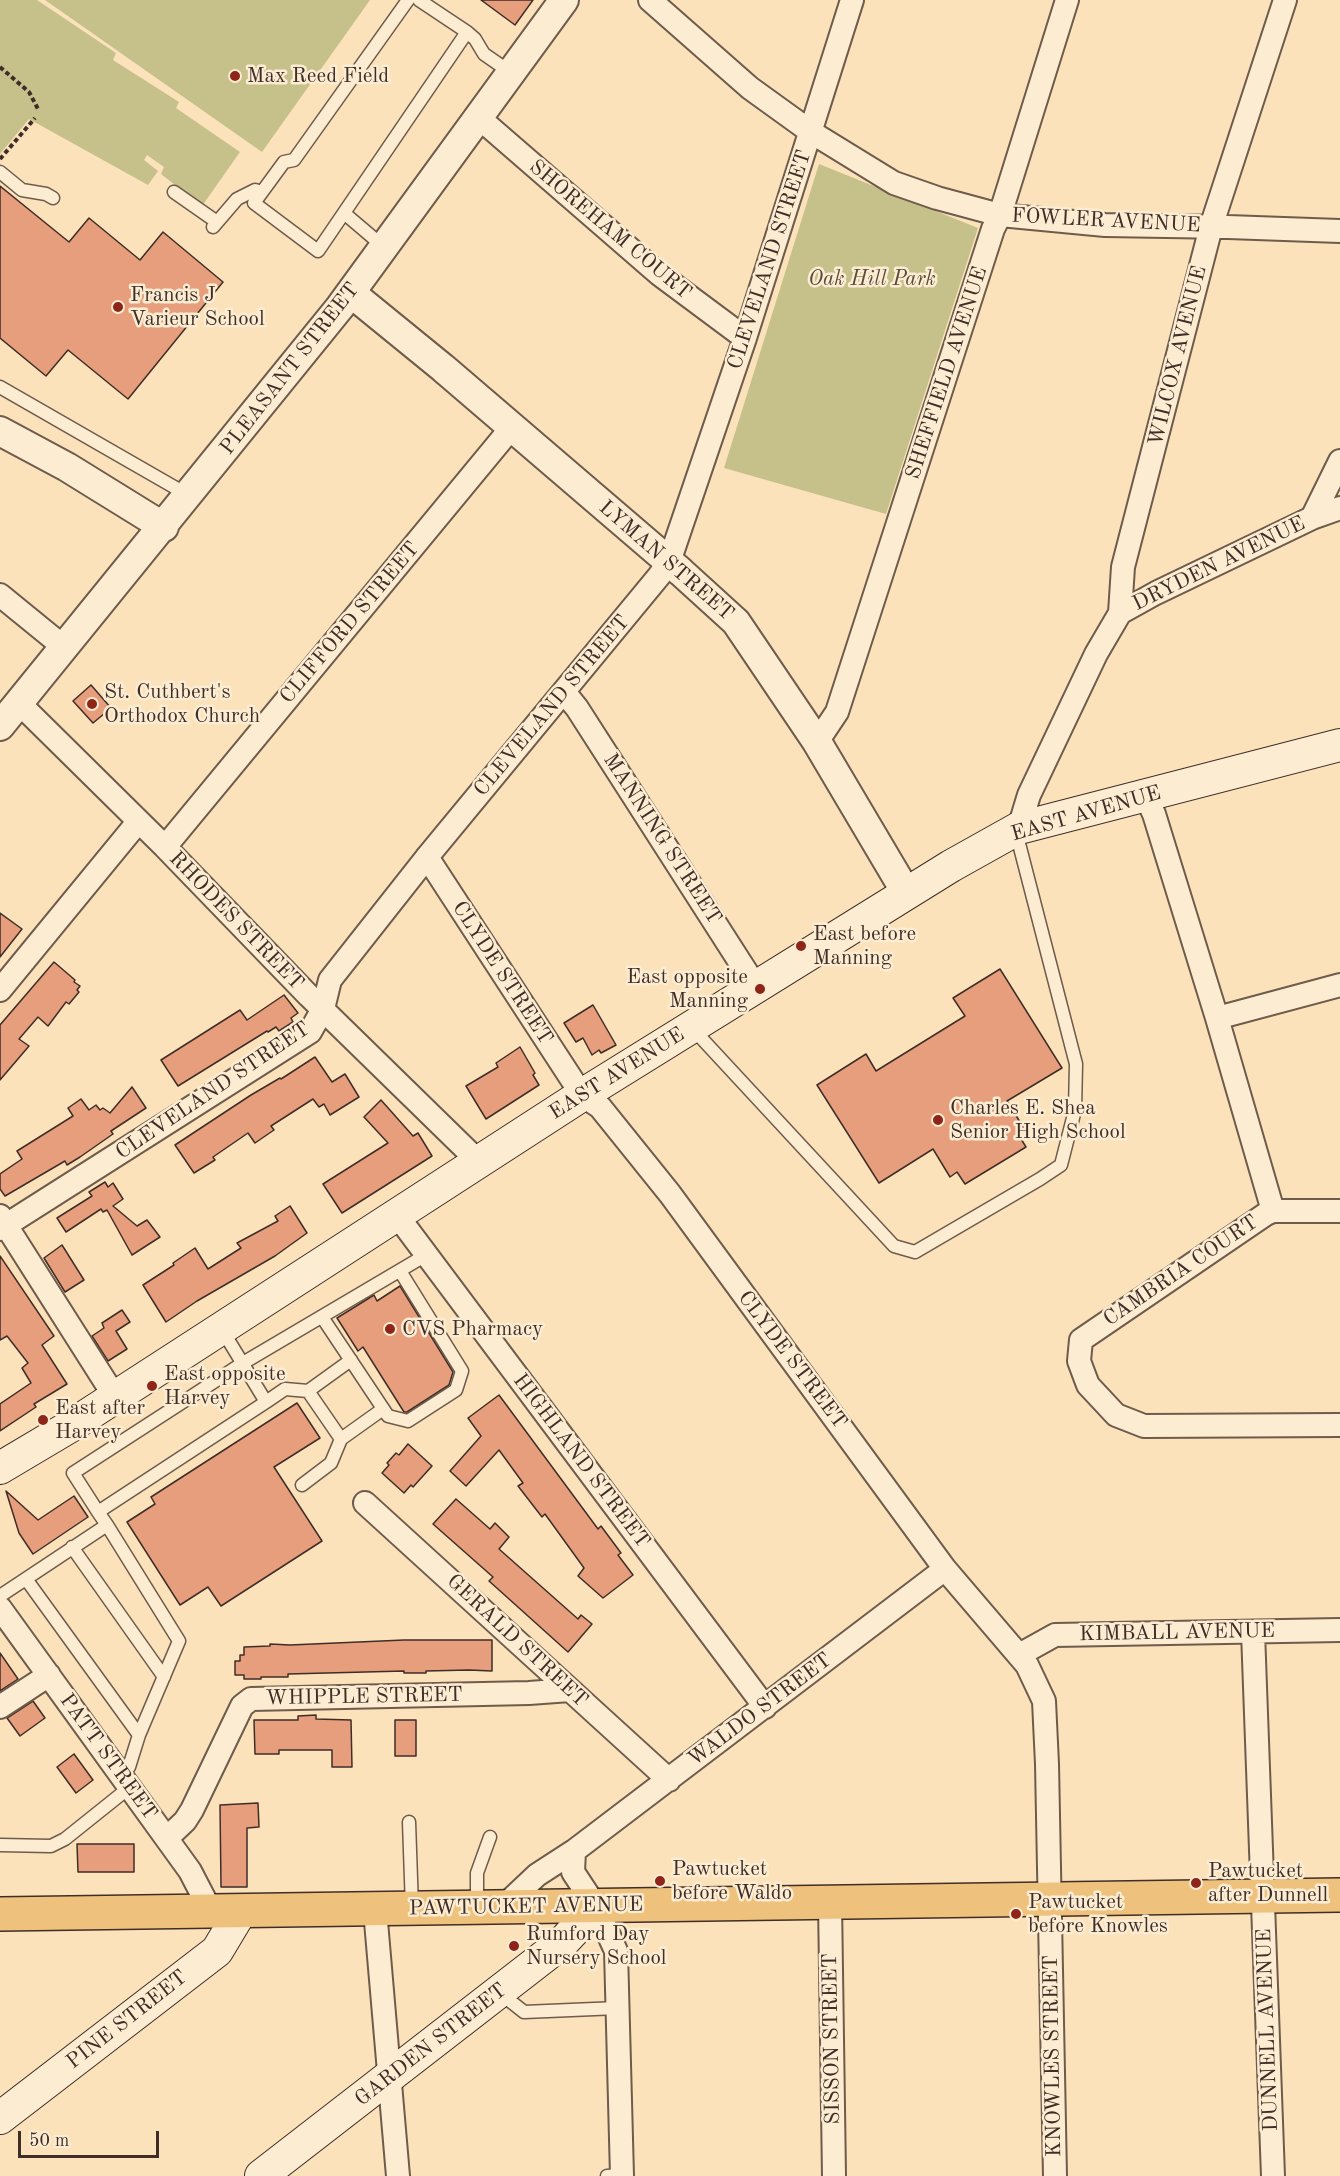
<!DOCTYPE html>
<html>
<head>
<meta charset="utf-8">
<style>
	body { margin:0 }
	#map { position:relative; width:1340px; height:2176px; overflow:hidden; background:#fbe2ba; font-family:"Old Standard TT",serif }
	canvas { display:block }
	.scale { position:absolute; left:18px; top:2131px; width:141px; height:27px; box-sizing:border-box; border:3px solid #3f2e28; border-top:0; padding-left:8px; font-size:18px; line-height:21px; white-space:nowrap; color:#3f2e28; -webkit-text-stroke:4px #fcecd2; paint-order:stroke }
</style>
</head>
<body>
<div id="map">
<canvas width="1340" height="2176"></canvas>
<div class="scale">50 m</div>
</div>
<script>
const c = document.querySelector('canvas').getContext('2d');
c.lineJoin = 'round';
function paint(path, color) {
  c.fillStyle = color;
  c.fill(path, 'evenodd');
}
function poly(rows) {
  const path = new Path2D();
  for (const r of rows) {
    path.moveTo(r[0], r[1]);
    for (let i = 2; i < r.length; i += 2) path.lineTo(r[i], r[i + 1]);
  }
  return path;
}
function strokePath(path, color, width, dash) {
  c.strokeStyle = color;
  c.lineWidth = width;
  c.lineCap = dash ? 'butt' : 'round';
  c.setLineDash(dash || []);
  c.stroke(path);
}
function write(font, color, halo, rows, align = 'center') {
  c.font = font + ' "Old Standard TT",serif';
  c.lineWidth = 5;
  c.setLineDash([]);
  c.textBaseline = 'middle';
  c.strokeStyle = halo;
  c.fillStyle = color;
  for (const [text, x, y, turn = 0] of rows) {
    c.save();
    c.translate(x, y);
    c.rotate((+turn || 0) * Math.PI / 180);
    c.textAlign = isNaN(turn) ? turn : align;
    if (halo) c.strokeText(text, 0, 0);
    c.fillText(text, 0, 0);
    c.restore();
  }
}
paint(poly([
	[0,0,37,0,116,53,113,60,179,102,176,108,240,152,202,206,161,174,164,167,147,155,144,160,158,171,148,185,29,119,0,154],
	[45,0,370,0,262,152],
	[819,164,978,228,886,514,724,468]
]), '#c6c18b');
const building = poly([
	[481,0,533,0,515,25,481,0],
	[0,186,69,242,89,218,140,260,163,232,223,282,128,399,68,350,46,376,0,338,0,186],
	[91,685,111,708,93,723,73,701,91,685],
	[0,913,22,929,0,957,0,913],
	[54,962,75,980,74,982,80,986,77,990,79,992,69,1004,66,1002,48,1026,38,1017,19,1039,29,1046,0,1080,0,1025,54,962],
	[1000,969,1062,1068,1007,1101,1025,1130,1018,1134,1026,1147,965,1184,957,1172,950,1177,933,1149,879,1183,817,1085,866,1054,876,1071,965,1016,953,998,1000,969],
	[284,995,298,1013,291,1018,293,1022,279,1031,276,1027,268,1032,267,1031,178,1086,161,1060,240,1010,247,1020,284,995],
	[593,1005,616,1045,601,1053,599,1050,592,1055,583,1038,576,1042,564,1023,593,1005],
	[520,1047,535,1073,533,1075,539,1085,486,1119,466,1086,498,1067,496,1063,520,1047],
	[315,1057,332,1082,345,1074,359,1097,330,1115,324,1104,319,1107,313,1099,271,1126,274,1130,255,1143,248,1133,213,1157,215,1160,194,1173,175,1145,251,1095,280,1078,281,1079,315,1057],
	[132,1087,146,1108,111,1131,113,1134,80,1157,67,1165,65,1161,5,1196,0,1189,0,1174,22,1159,17,1151,73,1116,68,1108,81,1099,89,1110,96,1105,100,1110,103,1108,110,1113,132,1087],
	[381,1100,413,1136,418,1133,432,1156,342,1213,323,1184,388,1143,364,1117,381,1100],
	[105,1182,108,1187,113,1183,123,1199,113,1206,137,1226,147,1220,160,1237,132,1255,107,1210,103,1212,101,1209,66,1232,57,1218,92,1196,89,1192,105,1182],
	[290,1206,307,1233,275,1256,197,1301,166,1322,143,1285,174,1265,173,1263,195,1248,208,1269,241,1248,237,1243,278,1221,275,1216,290,1206],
	[62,1245,84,1280,65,1292,44,1258,62,1245],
	[0,1256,54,1336,42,1345,67,1384,34,1404,36,1407,0,1431,0,1404,31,1383,22,1368,28,1363,7,1336,0,1340,0,1256],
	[400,1286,453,1372,449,1385,407,1412,404,1412,363,1347,358,1351,337,1318,374,1295,377,1301,400,1286],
	[122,1310,130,1322,116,1331,127,1349,108,1361,92,1336,104,1328,102,1323,122,1310],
	[499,1395,598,1529,601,1526,621,1553,618,1555,633,1575,603,1598,578,1576,584,1568,545,1514,542,1517,518,1486,523,1483,499,1450,466,1486,450,1471,481,1436,468,1418,499,1395],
	[297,1403,320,1438,274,1467,322,1541,221,1606,208,1587,180,1605,127,1522,155,1504,151,1497,297,1403],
	[408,1444,432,1466,413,1487,411,1485,404,1493,382,1473,389,1465,387,1463,396,1453,399,1455,408,1444],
	[6,1491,38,1520,74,1496,88,1517,33,1554,19,1533,6,1491],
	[456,1499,490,1529,495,1523,509,1537,499,1549,578,1619,581,1615,592,1624,568,1652,489,1581,493,1577,433,1524,456,1499],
	[404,1640,492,1640,492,1671,469,1670,426,1671,426,1673,404,1673,404,1671,288,1674,288,1677,261,1677,261,1679,244,1679,244,1675,235,1675,235,1661,240,1661,240,1655,244,1655,244,1647,270,1646,270,1644,290,1645,404,1640],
	[0,1653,18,1679,0,1691,0,1653],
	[33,1701,45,1718,20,1736,7,1718,33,1701],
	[316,1715,316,1719,351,1720,352,1767,332,1767,332,1750,279,1750,279,1754,255,1754,254,1720,298,1720,298,1716,316,1715],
	[395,1720,416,1720,416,1756,395,1756,395,1720],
	[74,1754,93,1780,76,1793,57,1767,74,1754],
	[258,1803,259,1827,247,1828,247,1887,221,1887,220,1805,258,1803],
	[77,1844,134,1844,134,1872,78,1872,77,1844]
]);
paint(building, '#e79e7d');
strokePath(building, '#3f2e28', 1.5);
const service = poly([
	[408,0,294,160,284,162,254,203,318,251,467,32,419,0],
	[467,32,475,39,484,54,510,72],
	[0,172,22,190,46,194,53,198],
	[174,192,217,222],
	[344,213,384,247],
	[213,227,237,199,255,190,262,192],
	[0,387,188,495],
	[692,1028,894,1246,915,1252,1040,1179,1061,1165,1075,1110,1076,1064,1016,832],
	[322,1317,388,1416,408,1421,456,1390,462,1371,400,1271],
	[308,1391,351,1360],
	[266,1402,285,1389,308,1391,341,1439],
	[302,1485,331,1463,341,1439,383,1409],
	[98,1512,73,1473,243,1363,426,1255],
	[107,1525,179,1641,139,1735,129,1767,121,1774],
	[72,1547,164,1677],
	[26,1579,139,1735],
	[0,1596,107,1525,98,1512,266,1402,221,1328],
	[409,1822,412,1908],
	[0,1845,51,1846,65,1839,130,1787],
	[477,1907,477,1873,490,1837],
	[500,1993,524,2012,618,2008],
	[607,2176,622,2175]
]);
const minor = poly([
	[650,0,750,88,811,132,894,183,937,198,1000,215,1105,225,1228,227,1340,231],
	[478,117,659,274,745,338],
	[1312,518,1340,461],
	[0,595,65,648],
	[1120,613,1123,567,1211,227,1285,0],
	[564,692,577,708,756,987],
	[19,703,165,847,309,996,479,1162],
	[817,742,837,712,993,229,1000,215,1067,0],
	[1146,797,1154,814,1217,1018,1273,1211],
	[1019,828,1029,795,1096,654,1120,613,1156,593,1312,518,1340,508],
	[165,847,512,427],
	[427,857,582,1095,600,1107,670,1194,945,1569,1027,1665,1044,1701,1047,1764,1055,2176],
	[0,990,138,822],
	[1217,1018,1340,985],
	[1340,1211,1273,1211,1266,1214,1081,1340,1079,1361,1088,1385,1116,1415,1144,1426,1340,1425],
	[396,1214,765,1707],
	[0,1216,115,1397],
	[0,1229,310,1032,323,1009,330,980,427,857,659,576,669,562,745,338,852,0],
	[365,1503,669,1780],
	[0,1608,190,1871,204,1898,206,1912],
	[1253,1632,1273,2176],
	[1019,1655,1055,1635,1340,1630],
	[0,1707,49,1675],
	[167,1838,185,1821,192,1810,242,1706,251,1699,529,1693,570,1690],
	[830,1902,834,2176],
	[502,1908,537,1875,574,1851],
	[375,1910,398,2176],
	[622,2176,616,1951,596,1907,573,1872,574,1851,945,1569]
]);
const tertiary = poly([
	[351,293,443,368,681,572,736,622,817,742,907,894],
	[0,431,67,467,164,527],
	[0,726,340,307,564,0]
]);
const secondary = poly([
	[0,1468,69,1427,582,1095,951,866,1019,828,1340,745],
	[0,2118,217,1951,241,1911],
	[261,2176,563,1942,596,1907]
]);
const primary = poly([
	[0,1914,1340,1895]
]);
strokePath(service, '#6e5b4c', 15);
strokePath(minor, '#6e5b4c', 26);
strokePath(tertiary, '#6e5b4c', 32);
strokePath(secondary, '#3f2e28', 34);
strokePath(primary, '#3f2e28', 36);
strokePath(poly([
	[0,67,29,92,38,109],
	[0,159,35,118]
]), '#3f2e28', 4, [4.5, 3]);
strokePath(service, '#fcecd2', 12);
strokePath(minor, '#fcecd2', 22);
strokePath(tertiary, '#fcecd2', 28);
strokePath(secondary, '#fcecd2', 32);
strokePath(primary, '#eec17d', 33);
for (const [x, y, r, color] of [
	[235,76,6,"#8f2418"],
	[118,307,6,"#8f2418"],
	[92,704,6,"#8f2418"],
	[801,946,6,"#8f2418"],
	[760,989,6,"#8f2418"],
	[938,1120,6,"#8f2418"],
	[390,1329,6,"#8f2418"],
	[152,1386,6,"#8f2418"],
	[43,1420,6,"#8f2418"],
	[660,1881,6,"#8f2418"],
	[1196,1883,6,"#8f2418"],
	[1016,1914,6,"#8f2418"],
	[514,1946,6,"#8f2418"]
]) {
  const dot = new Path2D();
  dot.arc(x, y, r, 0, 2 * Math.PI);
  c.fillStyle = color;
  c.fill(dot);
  strokePath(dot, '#fcecd2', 2);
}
write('21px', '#3f2e28', '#fcecd2', [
	["Max Reed Field",247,76],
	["Francis J",130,295],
	["Varieur School",130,319],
	["St. Cuthbert's",104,692],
	["Orthodox Church",104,716],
	["East before",813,934],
	["Manning",813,958],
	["East opposite",748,977,"right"],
	["Manning",748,1001,"right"],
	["Charles E. Shea",950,1108],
	["Senior High School",950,1132],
	["CVS Pharmacy",402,1329],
	["East opposite",164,1374],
	["Harvey",164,1398],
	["East after",55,1408],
	["Harvey",55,1432],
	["Pawtucket",672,1869],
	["before Waldo",672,1893],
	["Pawtucket",1208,1871],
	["after Dunnell",1208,1895],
	["Pawtucket",1028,1902],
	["before Knowles",1028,1926],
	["Rumford Day",526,1934],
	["Nursery School",526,1958]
], 'left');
write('21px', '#3f2e28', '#fcecd2', [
	["FOWLER AVENUE",1106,221,3],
	["SHOREHAM COURT",610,230,40],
	["CLEVELAND STREET",770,260,-72],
	["WILCOX AVENUE",1178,356,-76],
	["PLEASANT STREET",290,369,-52],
	["SHEFFIELD AVENUE",947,373,-72],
	["LYMAN STREET",666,561,41],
	["DRYDEN AVENUE",1219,564,-26],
	["CLIFFORD STREET",350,623,-50],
	["CLEVELAND STREET",552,706,-50],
	["EAST AVENUE",1086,814,-16],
	["MANNING STREET",662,839,57],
	["RHODES STREET",236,921,46],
	["CLYDE STREET",502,973,57],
	["EAST AVENUE",617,1074,-32],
	["CLEVELAND STREET",213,1091,-34],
	["CAMBRIA COURT",1181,1271,-34],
	["CLYDE STREET",792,1360,53],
	["HIGHLAND STREET",581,1461,53],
	["KIMBALL AVENUE",1177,1633,-1],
	["GERALD STREET",517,1641,43],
	["WHIPPLE STREET",364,1697,-1],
	["WALDO STREET",760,1710,-37],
	["PATT STREET",108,1757,54],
	["PAWTUCKET AVENUE",526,1907,-1],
	["PINE STREET",127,2020,-38],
	["DUNNELL AVENUE",1268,2030,-92],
	["SISSON STREET",832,2039,-91],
	["GARDEN STREET",431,2045,-38],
	["KNOWLES STREET",1053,2056,-91]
]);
write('italic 21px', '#5a4b3c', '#fcecd2', [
	["Oak Hill Park",872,279]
]);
</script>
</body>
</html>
